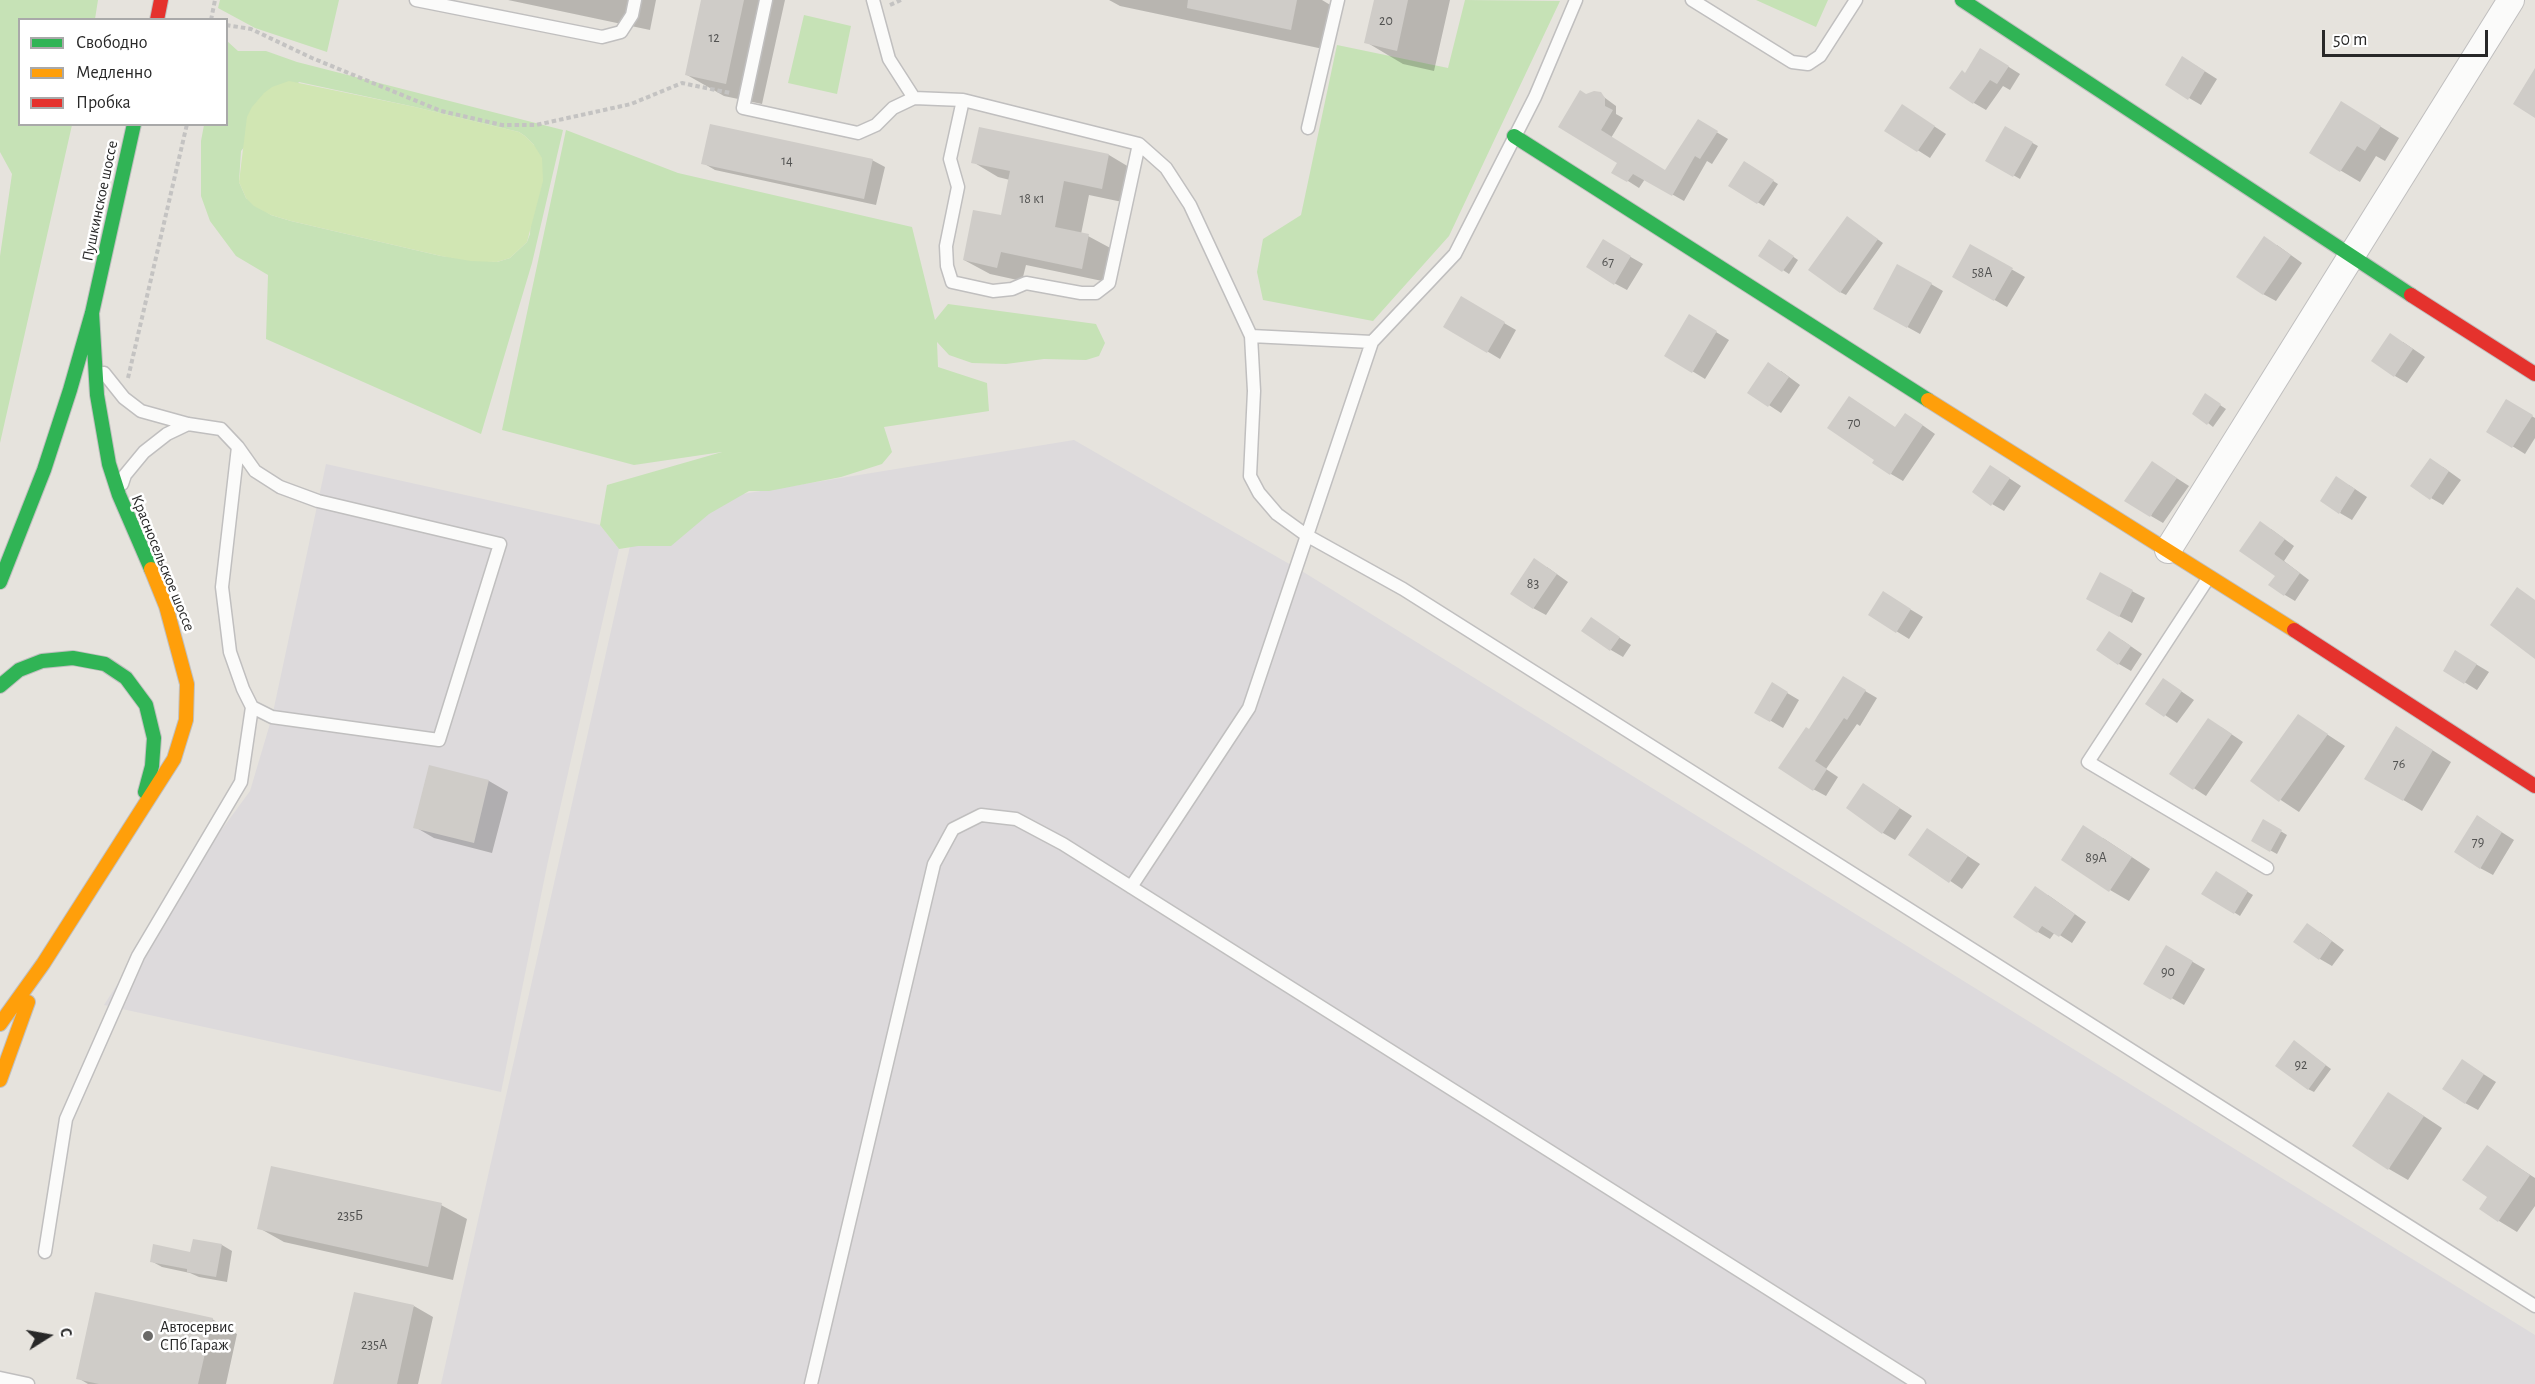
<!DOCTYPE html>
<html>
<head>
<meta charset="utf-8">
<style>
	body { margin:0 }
	#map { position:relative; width:2535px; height:1384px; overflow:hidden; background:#e6e3dd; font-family:"Alegreya Sans",sans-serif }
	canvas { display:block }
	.legend { position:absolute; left:18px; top:18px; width:210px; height:108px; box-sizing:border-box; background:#fff; border:2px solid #a9a9a9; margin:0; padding:8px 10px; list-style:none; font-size:18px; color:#282828 }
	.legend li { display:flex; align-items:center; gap:12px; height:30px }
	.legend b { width:30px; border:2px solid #a9a9a9 }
	.north { position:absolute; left:18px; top:1306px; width:60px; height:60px; -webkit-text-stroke:4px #fff; paint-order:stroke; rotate:79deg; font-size:16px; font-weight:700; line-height:24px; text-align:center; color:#282828 }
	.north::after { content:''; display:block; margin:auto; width:21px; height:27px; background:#282828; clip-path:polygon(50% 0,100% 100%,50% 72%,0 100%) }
	.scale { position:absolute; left:2322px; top:30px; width:166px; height:27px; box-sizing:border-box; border:3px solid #282828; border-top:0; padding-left:8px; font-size:18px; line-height:21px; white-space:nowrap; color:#282828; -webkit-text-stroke:4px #fff; paint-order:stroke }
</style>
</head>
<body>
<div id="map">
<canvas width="2535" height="1384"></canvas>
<ul class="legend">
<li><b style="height:8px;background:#30b455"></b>Свободно</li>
<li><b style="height:8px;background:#ff9f0a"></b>Медленно</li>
<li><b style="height:8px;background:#e5322d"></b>Пробка</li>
</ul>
<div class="north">С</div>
<div class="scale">50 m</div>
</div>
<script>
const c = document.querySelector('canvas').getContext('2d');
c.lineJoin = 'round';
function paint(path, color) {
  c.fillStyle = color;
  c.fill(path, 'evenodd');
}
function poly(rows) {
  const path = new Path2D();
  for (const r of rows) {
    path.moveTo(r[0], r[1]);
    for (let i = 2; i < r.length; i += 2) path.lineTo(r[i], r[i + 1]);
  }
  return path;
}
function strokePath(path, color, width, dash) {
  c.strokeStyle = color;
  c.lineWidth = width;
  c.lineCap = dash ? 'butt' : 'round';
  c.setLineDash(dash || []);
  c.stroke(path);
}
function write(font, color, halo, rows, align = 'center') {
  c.font = font + ' "Alegreya Sans",sans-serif';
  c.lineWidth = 5;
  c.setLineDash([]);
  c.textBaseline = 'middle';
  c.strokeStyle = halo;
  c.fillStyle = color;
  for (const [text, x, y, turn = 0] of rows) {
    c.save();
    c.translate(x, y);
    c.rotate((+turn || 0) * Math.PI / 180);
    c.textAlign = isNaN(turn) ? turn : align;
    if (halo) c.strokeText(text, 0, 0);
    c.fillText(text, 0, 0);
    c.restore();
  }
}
paint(poly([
	[1074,440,1305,573,2535,1335,2535,1384,441,1384,638,511],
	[326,464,600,525,619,549,548,861,501,1092,104,1005,181,885,250,791,272,717]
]), '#dddadc');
paint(poly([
	[0,0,98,0,95,19,20,20,20,124,72,125,0,443,0,256,12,174,0,152],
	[220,0,339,0,327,52,255,28,218,8],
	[1465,0,1560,1,1449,236,1373,321,1263,300,1257,272,1263,239,1301,215,1337,45,1448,68],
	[1756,0,1828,0,1816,27],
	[804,15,851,26,837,94,788,83],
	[227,41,238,51,266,51,297,62,563,130,532,263,481,434,266,339,268,275,236,256,210,221,201,196,201,141,204,125,226,124],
	[299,82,415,107,519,132,525,136,534,145,530,234,527,242,510,258,497,262,441,256,291,221,271,215,246,198,239,182,241,151],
	[566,130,678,173,912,227,935,320,948,304,1096,324,1105,343,1099,356,1086,360,1044,359,1006,364,972,363,949,355,937,342,938,367,987,383,989,411,884,427,892,452,882,464,841,477,769,491,749,491,709,514,671,546,638,546,619,549,600,525,607,485,722,452,634,465,502,430]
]), '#c6e2b6');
paint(poly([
	[289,81,415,107,519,132,525,136,534,145,542,158,543,181,527,242,510,258,497,262,471,261,441,256,291,221,271,215,254,206,246,198,239,182,247,117,252,107,264,93,272,87]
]), '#d1e6b3');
paint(poly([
	[508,0,656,0,650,30],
	[703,0,785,0,762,104,724,96,687,75],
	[1109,0,1322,0,1337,9,1328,50,1120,6],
	[1375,0,1450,0,1434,71,1403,64,1366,42],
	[1993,57,2020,74,2010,90,2003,86,1986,110,1974,103,1966,74],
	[2195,65,2217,79,2201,105,2167,85],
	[1597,92,1616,106,1616,114,1623,118,1611,138,1665,172,1698,121,1728,139,1712,164,1707,161,1684,201,1645,179,1639,188,1628,181,1613,172,1619,163,1560,127,1586,96],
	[1914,113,1946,134,1930,158,1886,130],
	[2360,114,2399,138,2385,161,2376,156,2360,182,2311,153],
	[2005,128,2038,146,2020,179,1987,160],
	[1109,155,1134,170,1127,203,1089,195,1081,234,1088,236,1114,250,1107,282,1026,265,1022,281,990,274,964,260,1002,217,1010,180,998,177,973,162],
	[872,160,885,167,876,205,715,170,703,163],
	[1745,163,1778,184,1764,206,1730,186],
	[1853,222,1883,243,1846,295,1840,292],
	[1603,241,1643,264,1627,290,1614,283],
	[1775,244,1798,260,1789,274,1760,255],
	[2277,245,2302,263,2276,301,2263,294],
	[1971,246,2025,277,2007,307,1954,277],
	[1931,284,1943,291,1920,334,1875,309],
	[1461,298,1516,330,1500,359,1445,326],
	[1690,316,1729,340,1705,379,1666,355],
	[2403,342,2425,357,2407,383,2395,376],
	[1781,371,1800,385,1781,413,1749,392],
	[2211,399,2226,409,2213,427,2208,423],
	[2507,401,2535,418,2535,438,2525,454,2488,431],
	[1918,422,1935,434,1903,481,1891,474,1896,429],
	[2443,467,2461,480,2443,505,2431,498],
	[2164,470,2189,486,2163,523,2151,516],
	[2003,474,2021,486,2004,511,1992,504],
	[2349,485,2367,497,2352,520,2340,513],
	[2271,529,2294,546,2284,561,2309,580,2295,601,2285,595,2277,575],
	[1547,567,1568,582,1546,615,1533,608],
	[2100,574,2145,598,2132,623,2100,606],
	[1895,600,1923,617,1909,639,1870,615],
	[1603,627,1631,645,1623,657,1611,650],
	[2122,640,2142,654,2131,671,2119,664],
	[2456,652,2489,672,2477,690,2445,670],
	[1843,678,1877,698,1860,726,1857,724,1826,769,1838,777,1826,796,1813,789,1810,731],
	[1772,684,1799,700,1783,728,1756,712],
	[2175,687,2194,700,2177,723,2147,703],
	[2299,716,2345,746,2299,812,2252,781],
	[2221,727,2243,742,2206,796,2172,774],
	[2415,739,2451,762,2422,811,2366,778],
	[430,767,489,781,508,792,492,853,434,838,415,827],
	[1864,785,1912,816,1895,840,1883,833],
	[2264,821,2287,835,2277,854,2253,841],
	[2489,824,2514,840,2493,875,2480,868],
	[1928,830,1980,864,1962,889,1911,854],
	[2103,838,2150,869,2129,901,2110,890],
	[2216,873,2253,895,2240,916,2203,893],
	[2048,895,2086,922,2072,943,2055,932,2050,939,2038,932],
	[2320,932,2344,950,2332,966,2320,959],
	[2167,947,2205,969,2184,1005,2145,983],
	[2300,1046,2331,1069,2314,1092,2308,1089],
	[2474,1068,2496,1082,2478,1110,2465,1103],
	[2407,1105,2442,1128,2408,1180,2389,1169],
	[2487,1147,2535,1178,2535,1206,2517,1232,2499,1221,2489,1196],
	[441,1205,467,1219,453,1280,284,1242,259,1228],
	[194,1240,222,1245,232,1251,227,1282,199,1277,190,1273,162,1267,151,1261,192,1253],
	[414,1306,433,1317,418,1384,335,1384],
	[212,1319,237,1334,226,1384,88,1384,78,1378]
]), '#0003');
paint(poly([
	[701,0,744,0,726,84,685,75],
	[1188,0,1297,0,1291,30,1187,8],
	[1374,0,1408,0,1397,51,1364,43],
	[1980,48,2009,66,1997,84,1990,80,1973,104,1949,88,1962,70,1965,73],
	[2182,56,2205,71,2188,100,2165,85],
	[2535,68,2535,118,2513,104],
	[1580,90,1586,94,1594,91,1601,92,1605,98,1605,106,1613,110,1601,130,1665,170,1698,119,1718,131,1700,159,1695,156,1672,196,1633,174,1627,182,1611,173,1617,163,1558,127],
	[2341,101,2381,126,2365,151,2357,146,2340,172,2309,153],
	[1902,104,1935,126,1917,152,1884,131],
	[710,124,873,159,864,199,701,164],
	[2005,126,2033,142,2013,177,1985,161],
	[979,127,1109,154,1102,189,1064,181,1055,227,1089,234,1082,269,1001,252,997,268,963,260,973,210,1001,215,1010,171,971,163],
	[1744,161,1774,180,1757,204,1728,186],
	[1847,216,1878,239,1840,293,1808,270],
	[2264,236,2291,255,2263,295,2236,277],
	[1603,239,1631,256,1614,285,1586,267],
	[1769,239,1794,256,1782,272,1758,256],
	[1970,244,2013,268,1994,301,1952,277],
	[1897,264,1932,283,1907,328,1873,309],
	[1461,296,1505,322,1487,353,1443,327],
	[1689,314,1717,331,1692,373,1664,356],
	[2390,333,2413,349,2394,377,2371,361],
	[1768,362,1789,377,1768,407,1747,393],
	[2205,393,2221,404,2207,425,2192,414],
	[1849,396,1895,427,1905,413,1923,425,1890,475,1872,463,1874,460,1827,428],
	[2506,399,2533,415,2512,448,2486,432],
	[2430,458,2449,471,2430,500,2410,486],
	[2152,461,2177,478,2150,517,2124,501],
	[1990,465,2010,478,1991,506,1972,492],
	[2336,476,2355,489,2339,514,2320,501],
	[2260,521,2285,539,2274,554,2300,573,2284,596,2268,585,2275,576,2239,551],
	[1534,558,1557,574,1533,609,1510,594],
	[2100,572,2133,590,2119,617,2086,599],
	[2517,587,2535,600,2535,659,2490,625],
	[1883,591,1911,609,1896,633,1868,615],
	[1591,617,1620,637,1610,651,1581,631],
	[2109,631,2131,646,2118,665,2096,650],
	[2455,650,2477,664,2464,684,2443,671],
	[1843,676,1866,690,1847,720,1844,718,1815,761,1827,769,1813,791,1778,768,1806,727,1809,729],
	[2163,678,2182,691,2164,717,2145,704],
	[1772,682,1788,692,1770,722,1754,713],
	[2298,714,2328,734,2279,802,2250,781],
	[2208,718,2232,734,2193,790,2169,774],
	[2396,726,2433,750,2403,801,2364,779],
	[429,765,489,780,474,843,413,828],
	[1863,783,1900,808,1882,834,1846,808],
	[2477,815,2502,832,2480,869,2454,852],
	[2263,819,2282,830,2270,852,2251,841],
	[2083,825,2132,857,2109,892,2061,860],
	[1927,828,1968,856,1949,883,1908,855],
	[2216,871,2248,891,2234,914,2201,894],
	[2035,886,2075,914,2059,937,2042,926,2037,933,2013,917],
	[2307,923,2332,941,2319,960,2293,942],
	[2166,945,2193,961,2171,1000,2143,984],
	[2294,1040,2326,1065,2308,1090,2275,1066],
	[2462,1059,2484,1074,2465,1104,2442,1089],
	[2388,1092,2424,1116,2388,1170,2352,1146],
	[2487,1145,2530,1175,2498,1222,2479,1209,2487,1197,2462,1180],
	[271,1166,442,1203,428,1267,257,1229],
	[193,1239,222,1244,216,1277,187,1272,187,1269,150,1262,153,1244,190,1252],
	[95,1292,213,1318,198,1384,99,1384,76,1379],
	[354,1292,414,1305,397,1384,333,1384]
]), '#cfccc8');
const lane = poly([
	[416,0,602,37,621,32,632,15,635,0],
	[766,0,743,108,858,133,876,125,893,108,914,98,963,100,1139,144,1166,168,1190,205,1251,336,1372,342,1455,254,1535,97,1576,0],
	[873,0,889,59,914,98],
	[1692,0,1792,62,1808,64,1820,56,1856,0],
	[963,100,950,159,958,187,946,246,947,266,952,282,993,291,1012,289,1026,283,1081,293,1096,293,1109,283,1139,144],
	[1308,128,1338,0],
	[1251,336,1254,391,1250,476,1259,493,1277,514,1306,535,1403,589,1710,783,2535,1306],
	[104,373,124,398,141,411,188,424,221,429,238,447,222,587,230,652,243,689,252,707,272,717,439,740,500,544,318,501,280,487,255,471,238,447],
	[122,484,125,475,144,452,167,434,188,424],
	[2209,577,2088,762,2267,868],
	[1131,887,1249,708,1372,342],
	[45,1252,66,1119,138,956,241,782,252,707],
	[0,1378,28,1384],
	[811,1384,934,864,953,829,981,815,1016,819,1063,844,1919,1384]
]);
const street = poly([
	[2168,550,2511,0]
]);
const fast = poly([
	[1962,0,2411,295],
	[1514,136,1928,400],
	[92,313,97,395,109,464,119,495,151,569],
	[0,582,44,470,70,390,92,313,134,124],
	[0,686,19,670,42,661,73,658,105,664,126,678,146,705,154,738,152,766,145,792]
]);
const slow = poly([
	[1928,400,2294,630],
	[0,1024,43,964,174,759,186,720,187,684,166,606,151,569],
	[0,1080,28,1002]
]);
const jam = poly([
	[157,20,161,0],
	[2411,295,2535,374],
	[2294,630,2535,786]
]);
strokePath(lane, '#c0bfbf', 15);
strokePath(street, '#c0bfbf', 28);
strokePath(fast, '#c0bfbf', 16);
strokePath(slow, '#c0bfbf', 16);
strokePath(jam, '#c0bfbf', 16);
strokePath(poly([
	[890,5,901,0],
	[211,20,215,0],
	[226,25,251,29,312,58,441,111,502,125,536,125,631,104,682,83,730,93],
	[128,378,187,124]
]), '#c4c3c2', 4, [4.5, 3]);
strokePath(lane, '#fbfbfa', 12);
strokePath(street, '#fbfbfa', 26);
strokePath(fast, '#30b455', 14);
strokePath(slow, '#ff9f0a', 14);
strokePath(jam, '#e5322d', 14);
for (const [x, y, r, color] of [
	[148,1336,6,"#6a6967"]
]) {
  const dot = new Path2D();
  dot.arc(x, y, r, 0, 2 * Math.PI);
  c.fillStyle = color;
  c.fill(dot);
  strokePath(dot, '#fff', 2);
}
write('14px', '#525251', null, [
	["20",1386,21],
	["12",714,38],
	["14",787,161],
	["18 к1",1032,199],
	["67",1608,262],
	["58А",1982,273],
	["70",1854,423],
	["83",1533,584],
	["76",2399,764],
	["79",2478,842],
	["89А",2096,858],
	["90",2168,972],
	["92",2301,1065],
	["235Б",350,1216],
	["235А",374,1345]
]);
write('16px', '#282828', '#fff', [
	["Пушкинское шоссе",100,201,-78],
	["Красносельское шоссе",163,563,68]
]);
write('16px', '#282828', '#fff', [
	["Автосервис",160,1327],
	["СПб Гараж",160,1345]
], 'left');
</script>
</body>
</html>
